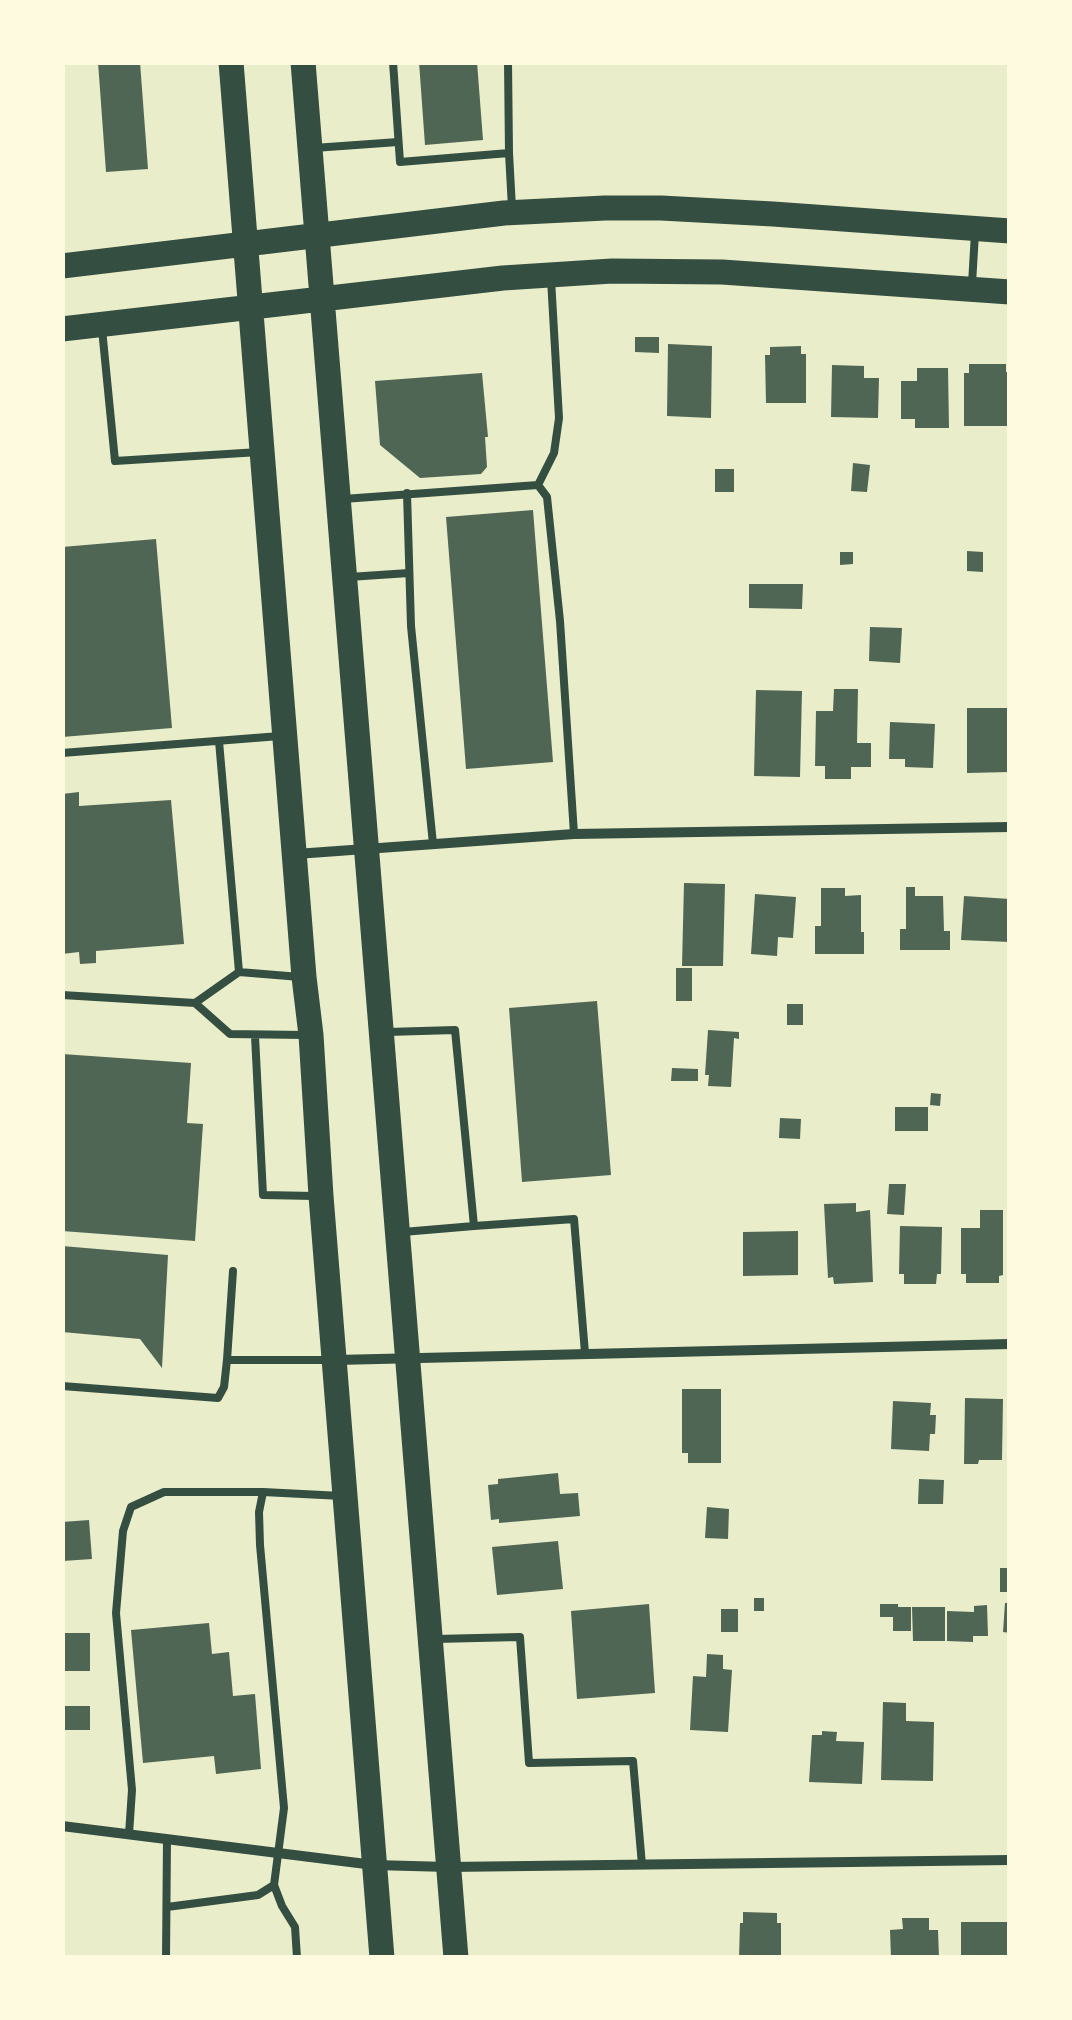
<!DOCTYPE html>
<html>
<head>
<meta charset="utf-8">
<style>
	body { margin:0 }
	#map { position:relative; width:1072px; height:2020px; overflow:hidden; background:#e9edc9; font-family:Poppins,sans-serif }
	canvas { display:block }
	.frame { position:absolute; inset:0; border:65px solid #fefae0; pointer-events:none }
</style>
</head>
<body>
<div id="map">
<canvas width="1072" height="2020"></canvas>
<div class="frame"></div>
</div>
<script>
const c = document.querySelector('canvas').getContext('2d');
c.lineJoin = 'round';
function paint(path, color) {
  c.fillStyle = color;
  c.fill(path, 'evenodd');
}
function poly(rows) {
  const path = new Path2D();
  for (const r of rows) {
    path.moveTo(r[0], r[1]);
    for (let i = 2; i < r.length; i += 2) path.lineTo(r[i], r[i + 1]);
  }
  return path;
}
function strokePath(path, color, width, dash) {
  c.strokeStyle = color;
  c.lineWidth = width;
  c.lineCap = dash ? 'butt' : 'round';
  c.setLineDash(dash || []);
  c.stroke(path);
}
paint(poly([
	[98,62,140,62,148,169,106,172],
	[419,62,477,62,483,140,425,145],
	[635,337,659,337,659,353,635,352],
	[668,344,712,346,711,418,667,416],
	[801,346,801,354,806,354,806,403,766,403,765,355,770,355,770,347],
	[969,364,1006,364,1006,372,1010,372,1010,426,964,426,964,373,969,373],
	[832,365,864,366,864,378,879,378,878,418,831,417],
	[917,368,948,368,949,428,915,428,915,419,901,419,901,381,917,381],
	[482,373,488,437,485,437,487,467,481,474,420,478,380,445,375,381],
	[853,463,870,465,867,492,851,491],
	[715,469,734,469,734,492,715,492],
	[533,510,553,762,466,769,446,517],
	[156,539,172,728,62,737,62,547],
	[967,551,983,552,983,572,967,571],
	[840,552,853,552,853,564,840,565],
	[749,584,803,584,802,609,749,608],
	[870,627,902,628,900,663,869,661],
	[834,689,858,689,857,743,871,743,871,767,851,767,851,779,825,779,825,766,815,766,816,711,833,711],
	[756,690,802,691,800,777,754,776],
	[967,708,1010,708,1010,772,967,773],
	[890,722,935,724,933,768,905,767,905,759,889,759],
	[79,792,79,806,171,800,184,944,96,951,96,963,80,964,79,952,62,954,62,794],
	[684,883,725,884,723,966,682,966],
	[906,887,915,887,915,896,943,896,944,931,950,931,950,950,900,950,900,929,906,929],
	[821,888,845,888,845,896,861,895,861,932,864,932,864,954,815,954,815,926,821,926],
	[755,894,796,897,793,938,778,937,777,956,751,954],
	[964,896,1010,899,1010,942,961,940],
	[676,968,692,968,692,1001,676,1001],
	[597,1001,611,1175,522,1182,509,1008],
	[787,1004,803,1004,803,1025,787,1025],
	[708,1030,739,1032,739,1039,734,1038,731,1087,708,1086,709,1075,705,1075],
	[62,1054,191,1063,187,1123,203,1124,195,1241,62,1231],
	[672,1068,698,1069,698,1081,671,1081],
	[931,1093,941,1094,940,1106,930,1105],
	[895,1107,928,1107,928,1131,895,1131],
	[780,1118,801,1119,800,1139,779,1138],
	[889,1184,906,1184,904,1215,887,1214],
	[856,1203,856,1212,870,1210,873,1282,834,1284,833,1277,828,1278,824,1204],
	[980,1210,1003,1210,1003,1275,999,1276,999,1283,966,1283,966,1274,961,1274,961,1228,980,1228],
	[900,1226,942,1227,941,1274,937,1274,936,1284,904,1284,904,1274,899,1274],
	[798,1231,798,1275,743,1276,743,1232],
	[62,1246,168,1255,162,1368,140,1339,62,1332],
	[682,1389,721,1389,721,1463,688,1463,688,1453,682,1453],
	[965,1398,1003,1399,1002,1460,979,1460,978,1464,964,1464],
	[893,1401,931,1403,930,1415,936,1415,935,1434,930,1434,929,1451,891,1449],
	[558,1473,560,1494,578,1493,580,1516,499,1523,499,1519,491,1520,488,1485,498,1484,498,1479],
	[919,1479,944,1480,943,1504,918,1504],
	[707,1507,729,1509,728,1539,705,1538],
	[89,1520,92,1559,63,1561,62,1522],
	[558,1541,563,1589,497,1595,492,1547],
	[1000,1568,1010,1568,1010,1592,1000,1592],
	[754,1598,764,1598,764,1611,754,1611],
	[1005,1603,1010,1603,1010,1633,1003,1632],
	[649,1604,655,1693,577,1699,571,1611],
	[880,1604,898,1604,898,1607,911,1607,911,1631,893,1631,893,1617,880,1617],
	[987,1605,988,1636,973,1636,973,1642,947,1641,947,1611,974,1612,974,1606],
	[912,1607,945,1607,945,1641,913,1641],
	[721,1609,738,1609,738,1632,721,1632],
	[209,1623,212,1654,229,1652,233,1696,255,1694,261,1769,216,1774,214,1756,143,1763,131,1630],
	[62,1633,90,1633,90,1671,62,1671],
	[707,1654,723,1655,723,1669,732,1670,728,1732,690,1730,693,1676,706,1677],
	[883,1702,906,1703,906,1721,934,1722,933,1781,881,1780],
	[62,1706,90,1706,90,1730,62,1730],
	[822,1731,837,1732,836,1741,864,1742,862,1784,809,1782,812,1735,822,1735],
	[743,1912,777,1913,777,1923,781,1923,781,1958,739,1958,740,1923,743,1923],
	[902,1918,929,1918,929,1930,938,1930,939,1958,891,1958,890,1930,903,1929],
	[961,1922,1010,1922,1010,1958,961,1958]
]), '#4f6655');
strokePath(poly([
	[393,62,400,162,509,153,508,62],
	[314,148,398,142],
	[509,153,512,208],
	[972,284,975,233],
	[102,329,115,461,259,452],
	[538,485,554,453,559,418,551,279],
	[407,493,411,626,433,844],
	[343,499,538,485,547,497,560,621,574,834],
	[349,577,409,573],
	[219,741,239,972],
	[62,753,280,736],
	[62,995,195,1003,239,972,300,977],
	[195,1003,230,1034,304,1035],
	[387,1032,455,1030,474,1226,403,1232],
	[255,1036,263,1195,314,1196],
	[474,1226,574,1219,585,1353],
	[227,1360,233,1271],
	[62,1386,218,1398,224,1387,227,1360,329,1360],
	[435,1639,520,1637,529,1763,633,1761,642,1865],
	[129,1834,132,1790,116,1613,123,1531,131,1507,164,1492,263,1492],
	[274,1885,282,1906,295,1927,297,1958],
	[167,1907,258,1895,274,1885,284,1808,260,1545,259,1512,263,1492,342,1496],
	[166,1958,167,1839]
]), '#344e41', 8);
strokePath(poly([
	[296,854,574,834,1010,827],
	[336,1360,1010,1344],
	[62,1826,374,1865,448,1867,1010,1860]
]), '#344e41', 10);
strokePath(poly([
	[231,62,304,977,311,1035,321,1196,382,1958],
	[303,62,456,1958],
	[62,266,504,213,605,208,661,208,773,214,1010,231],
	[62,329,503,278,612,271,722,272,1010,292]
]), '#344e41', 25);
</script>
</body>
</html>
